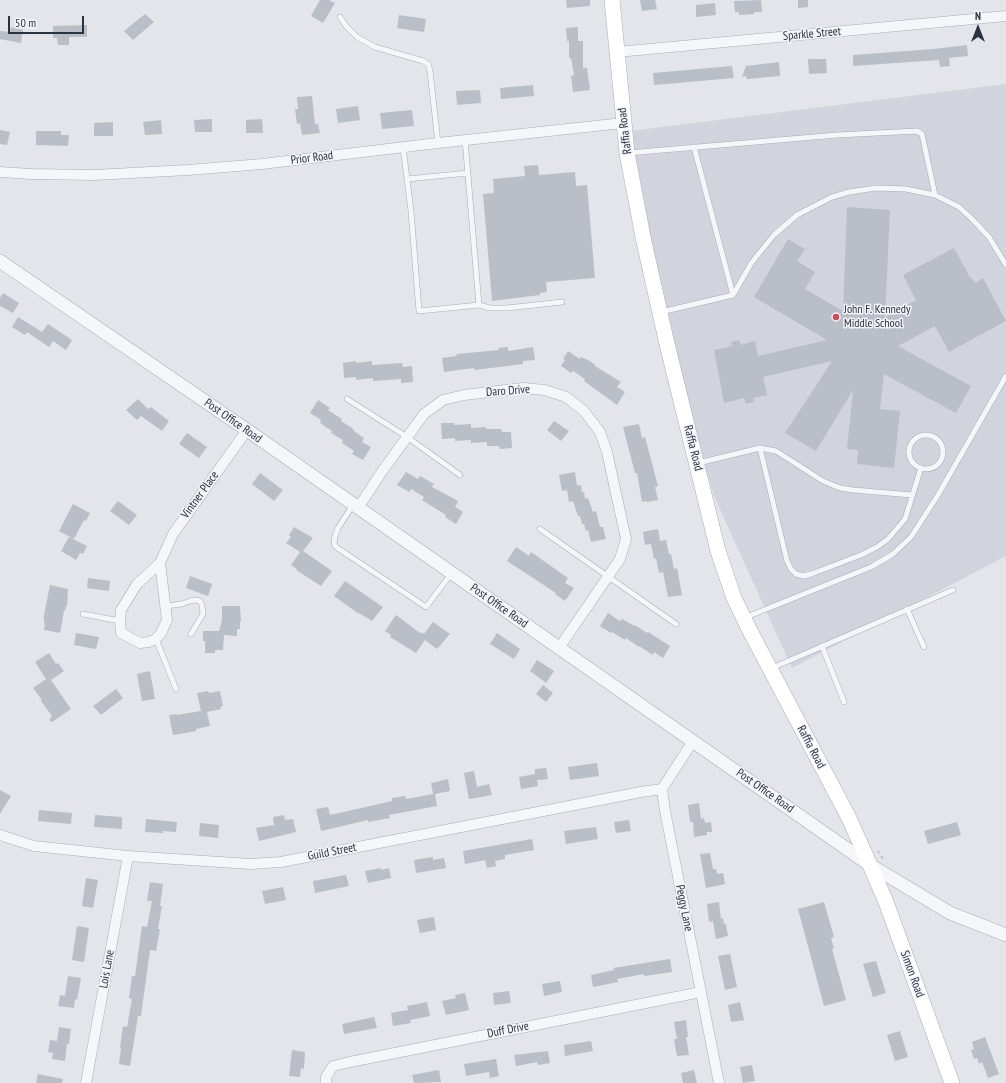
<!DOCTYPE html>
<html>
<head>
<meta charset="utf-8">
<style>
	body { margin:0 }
	#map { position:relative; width:1006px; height:1083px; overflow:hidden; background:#e3e5ea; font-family:"PT Sans Narrow",sans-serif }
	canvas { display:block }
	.north { position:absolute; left:958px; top:8px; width:40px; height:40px; -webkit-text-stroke:3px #f2f4f8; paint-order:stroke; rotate:0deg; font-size:11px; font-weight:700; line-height:16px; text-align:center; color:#2b3242 }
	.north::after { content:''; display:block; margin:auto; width:14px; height:18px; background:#2b3242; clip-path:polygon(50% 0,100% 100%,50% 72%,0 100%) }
	.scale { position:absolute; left:8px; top:16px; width:76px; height:18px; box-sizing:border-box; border:2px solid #2b3242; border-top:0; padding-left:5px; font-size:12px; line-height:14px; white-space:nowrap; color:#2b3242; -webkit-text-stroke:3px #f2f4f8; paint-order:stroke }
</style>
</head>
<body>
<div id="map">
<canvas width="1006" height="1083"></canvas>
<div class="north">N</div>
<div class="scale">50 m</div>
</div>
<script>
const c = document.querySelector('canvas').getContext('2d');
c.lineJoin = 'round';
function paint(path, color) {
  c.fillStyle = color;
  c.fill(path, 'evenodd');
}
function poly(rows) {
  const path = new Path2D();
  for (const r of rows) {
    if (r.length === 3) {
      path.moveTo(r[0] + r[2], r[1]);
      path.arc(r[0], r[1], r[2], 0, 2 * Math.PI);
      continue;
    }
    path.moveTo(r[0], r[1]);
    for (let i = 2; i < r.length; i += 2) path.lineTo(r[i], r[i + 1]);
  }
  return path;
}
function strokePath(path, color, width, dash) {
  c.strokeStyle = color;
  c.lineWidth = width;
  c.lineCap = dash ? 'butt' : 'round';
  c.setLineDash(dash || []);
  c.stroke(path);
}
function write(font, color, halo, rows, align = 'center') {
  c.font = font + ' "PT Sans Narrow",sans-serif';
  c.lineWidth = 3;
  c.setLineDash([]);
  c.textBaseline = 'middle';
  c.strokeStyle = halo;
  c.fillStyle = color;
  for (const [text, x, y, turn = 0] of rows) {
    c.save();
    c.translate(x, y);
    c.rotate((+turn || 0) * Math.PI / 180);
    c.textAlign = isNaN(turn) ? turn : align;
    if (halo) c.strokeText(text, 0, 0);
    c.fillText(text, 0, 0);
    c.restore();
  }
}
paint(poly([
	[1006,84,1006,556,792,668,714,496,689,410,622,132]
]), '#d1d4dc');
paint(poly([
	[320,0,329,0,335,3,323,23,311,16],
	[566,0,590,0,590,6,567,8],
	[640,0,655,0,657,9,642,11],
	[761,0,762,12,754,12,754,14,739,15,739,12,735,12,734,1],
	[798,0,808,0,808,7,798,8],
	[715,3,716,15,696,17,696,5],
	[145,14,154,22,133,40,124,31],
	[399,15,426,19,424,32,397,28],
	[87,25,87,37,69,37,69,45,58,45,57,38,53,38,53,26],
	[11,27,23,30,21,43,0,39,0,31,10,32],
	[578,27,578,41,583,41,583,68,587,68,590,90,573,92,571,76,574,75,571,58,569,58,569,41,567,41,566,28],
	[967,45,968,56,949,58,950,66,940,67,939,60,853,66,853,55,934,49],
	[808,59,826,59,827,73,809,74],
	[779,62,780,76,747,79,746,76,742,77,746,66],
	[732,66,734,78,654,85,653,73],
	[533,85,534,96,501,99,500,88],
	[480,90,481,103,457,105,456,91],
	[312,96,315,124,318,124,320,133,302,135,300,123,297,124,295,109,298,109,297,97],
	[358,106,360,120,338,123,336,109],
	[412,110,414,126,382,129,380,113],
	[212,119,212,132,195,132,194,120],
	[262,119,263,133,246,133,246,120],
	[161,120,162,134,145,135,143,122],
	[113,122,113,136,94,136,94,123],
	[0,130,10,132,7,145,0,144],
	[36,131,61,131,61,135,69,135,68,146,36,145],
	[538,165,539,175,575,172,576,186,587,185,595,278,546,282,547,292,540,293,540,295,492,301,483,194,494,193,493,179,525,176,524,166],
	[847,207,890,210,885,317,916,300,903,275,954,248,971,279,972,278,975,283,983,278,1006,321,949,352,935,326,898,346,971,386,956,413,884,374,880,409,900,411,894,468,857,464,858,450,847,449,853,390,816,451,785,433,832,361,763,377,767,395,753,398,754,402,746,404,744,398,724,403,714,350,732,346,731,342,739,340,741,345,755,341,758,356,827,340,754,297,788,239,805,249,797,261,815,272,805,289,843,311],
	[3,293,19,303,13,313,0,306,0,298],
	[18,317,42,332,48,324,72,340,66,350,53,341,49,347,27,332,25,335,12,327],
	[508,347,508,351,533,347,535,360,523,361,523,364,508,366,474,370,474,368,444,372,442,358,456,356,457,354,499,350,498,348],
	[568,351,580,359,581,357,590,361,595,365,595,366,621,382,617,387,625,392,617,405,584,381,585,379,573,371,571,373,561,366,565,360,563,359],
	[356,361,356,363,372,361,372,365,402,363,403,367,412,366,413,382,401,383,401,379,373,381,373,378,356,380,356,377,344,378,343,363],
	[138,399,148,409,151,407,169,421,162,431,141,416,137,420,126,410],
	[318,400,330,408,328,410,342,419,341,421,352,428,355,432,364,438,362,442,371,447,363,460,352,454,354,451,342,443,343,440,331,433,332,431,320,423,321,420,310,413],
	[554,421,569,431,561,441,547,430],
	[441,423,454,423,454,425,471,424,471,428,486,427,486,429,501,429,502,432,511,432,512,448,500,449,499,446,487,446,487,442,471,443,471,440,455,441,455,438,442,439],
	[639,424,642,438,645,437,658,486,655,487,658,500,647,502,646,501,642,502,637,473,635,473,623,427],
	[187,433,207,447,199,458,179,444],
	[406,472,418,479,420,476,434,484,432,487,458,501,455,507,463,512,456,524,445,517,446,515,422,500,424,497,411,489,409,492,397,485],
	[575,472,577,486,581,485,582,493,584,492,585,499,588,498,593,512,596,511,600,527,603,527,606,539,591,542,588,530,586,531,584,524,582,524,580,516,578,516,573,501,569,502,567,490,562,491,559,475],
	[260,473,283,490,274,501,252,484],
	[118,501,137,515,129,525,110,511],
	[73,504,90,513,86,521,84,520,74,539,59,531],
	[294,527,313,538,303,551,332,571,321,586,296,570,297,569,291,565,300,552,286,543,291,537,289,535],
	[658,529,660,541,666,540,669,554,671,554,674,569,677,568,682,595,668,597,663,572,659,573,656,558,654,559,651,544,645,545,643,532],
	[69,537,87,546,83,554,80,553,76,560,61,551],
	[516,547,529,556,531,552,568,578,565,583,574,588,565,601,555,594,556,593,507,561],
	[190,576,212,584,208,596,186,588],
	[88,578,110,581,109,591,87,588],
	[345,581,383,607,372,621,359,613,359,614,334,596],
	[50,585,68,589,67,606,66,606,65,611,64,611,60,633,44,630,45,623,44,623,44,615],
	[222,606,240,606,241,621,240,621,240,629,237,629,237,636,224,635,223,650,215,650,215,653,205,653,205,641,203,641,203,631,219,631,222,620],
	[608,613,620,621,622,619,634,626,635,625,647,633,648,632,670,646,663,658,654,652,653,655,639,646,639,647,626,638,625,640,612,632,611,633,600,626],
	[396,615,420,633,421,632,424,634,433,622,450,634,437,649,425,640,416,653,390,637,391,635,385,631],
	[76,633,99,637,96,649,74,645],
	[497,633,520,649,514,659,490,644],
	[49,653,56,664,58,663,64,671,51,680,71,709,52,722,49,720,52,716,41,701,42,700,33,688,46,679,35,662],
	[537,660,554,671,546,683,530,671],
	[150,671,155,699,142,701,137,674],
	[543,685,553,693,546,702,536,694],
	[116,689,123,698,101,715,93,706],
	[208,691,209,693,220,691,223,706,220,707,221,709,207,712,210,726,196,729,196,731,173,735,169,715,177,714,177,715,201,711,197,693],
	[597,763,599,776,570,780,568,767],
	[546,768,548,779,537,780,538,786,521,789,519,777,535,774,535,769],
	[474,771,477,787,489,784,492,795,469,799,464,773],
	[448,779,450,791,435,794,437,806,389,815,390,818,368,822,368,820,321,831,316,809,328,807,330,815,392,801,392,798,405,796,406,799,433,794,431,783],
	[0,790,11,796,0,814],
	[699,803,701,819,704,818,705,823,711,822,712,832,707,832,707,835,694,837,693,822,690,822,688,805],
	[39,810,72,813,71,824,38,821],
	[95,815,122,817,122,829,94,827],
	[284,815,285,820,293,819,296,832,259,841,256,828,274,825,273,817],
	[146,819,177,822,176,832,163,831,163,833,145,832],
	[629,820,631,831,616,833,614,822],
	[957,822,961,835,928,844,924,831],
	[200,823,219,825,218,838,199,836],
	[596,827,598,839,566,844,564,831],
	[532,839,534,850,505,855,505,859,495,861,496,866,487,868,485,860,465,864,463,851],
	[710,853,713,869,716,869,717,874,723,873,725,884,706,888,700,854],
	[433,857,433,860,444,858,446,868,416,873,414,860],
	[381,868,381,870,389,868,391,878,368,883,365,871],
	[346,875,349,886,315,893,313,881],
	[86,878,98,880,93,908,82,906],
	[150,882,163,884,160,906,162,906,158,929,160,929,156,951,150,950,141,1016,138,1016,130,1066,119,1064,121,1048,120,1048,123,1026,127,1027,132,999,129,998,132,976,135,976,142,926,147,927,152,901,147,901],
	[283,887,286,900,265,904,262,891],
	[719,902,721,919,723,918,724,924,726,924,728,936,716,939,713,921,709,922,707,904],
	[824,902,834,937,831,938,834,948,832,949,846,1000,824,1006,798,909],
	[434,917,436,930,420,933,417,920],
	[77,926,89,928,84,962,72,960],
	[730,954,737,987,725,990,718,956],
	[670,959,672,972,644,976,644,974,617,979,618,982,593,987,591,975,614,970,613,968],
	[876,961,886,993,873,997,863,964],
	[68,976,81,978,77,1000,75,999,74,1008,58,1006,60,995,65,996],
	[560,981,562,992,544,996,542,984],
	[509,991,511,1003,494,1005,493,993],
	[465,993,469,1010,446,1015,442,1001,456,998,455,995],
	[427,1002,430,1016,410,1020,411,1023,393,1026,391,1013,408,1010,407,1006],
	[740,1002,744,1020,731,1022,728,1005],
	[374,1017,377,1028,344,1034,342,1024],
	[686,1020,688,1037,686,1037,689,1055,677,1056,674,1039,677,1039,674,1022],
	[59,1027,71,1029,69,1044,67,1044,65,1061,52,1059,53,1053,48,1052,50,1040,57,1041],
	[900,1031,908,1057,895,1061,887,1035],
	[985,1037,999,1074,988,1078,982,1062,979,1064,977,1058,974,1059,971,1050,974,1049,972,1042],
	[591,1041,593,1051,565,1056,564,1045],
	[292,1050,305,1052,304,1069,301,1068,300,1077,289,1076],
	[548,1051,550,1063,538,1065,537,1062,516,1066,514,1055],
	[496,1059,499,1076,490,1078,489,1072,466,1076,464,1064],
	[752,1065,755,1081,743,1083,740,1067],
	[439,1070,441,1082,414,1083,412,1075],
	[694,1070,697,1083,683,1083,681,1073],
	[38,1074,63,1079,62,1083,36,1083]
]), '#babec7');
const service = poly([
	[340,17,346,26,357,37,375,47,423,61,428,64,430,71,438,143],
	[465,140,479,305],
	[403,147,411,211,419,311,479,305,490,308,507,308,562,302],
	[694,147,733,295],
	[628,153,837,135,917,131,922,134,935,195],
	[407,179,468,173],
	[661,312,733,295,752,262,774,235,797,215,832,197,849,192,876,188,906,189,935,195,959,207,972,219,989,237,1006,265],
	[347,399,407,437,460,475],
	[926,452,17],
	[760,448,787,561,791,569,796,574,804,576,814,573,861,555,877,547,888,539,905,519,921,468],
	[698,463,760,448,776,451,823,481,840,488,853,490,912,495],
	[353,505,338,528,335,536,334,543,336,547,426,607,451,574],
	[540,529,676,624],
	[165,606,182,604,190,601,196,600,200,601,202,605,203,614,191,634],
	[907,609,924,647],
	[83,614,120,621],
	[744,618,871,567,893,554,911,537,938,495,1006,376],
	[156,639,176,689],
	[822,646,844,702],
	[772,668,953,590]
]);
const minor = poly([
	[617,52,1006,16],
	[0,172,31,174,94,175,188,170,262,164,438,143,623,123],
	[358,508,383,470,424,414,443,400,464,395,523,388,545,390,566,397,584,411,600,432,607,452,626,539,620,559,559,648],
	[160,563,167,620,161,633,156,639,149,642,140,643,121,633,120,621,121,610,137,584,160,563],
	[160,563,173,534,247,430],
	[693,741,662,789,665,811,719,1083],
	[0,835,34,846,128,856,251,864,281,862,641,792,662,789],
	[86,1083,128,856],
	[326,1083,326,1077,333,1066,350,1062,701,992]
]);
const tertiary = poly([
	[0,261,247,430,870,865,950,913,1006,935]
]);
const secondary = poly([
	[612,0,627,153,644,242,667,344,718,551,734,598,750,631,848,816,870,865,886,902,952,1083]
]);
strokePath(service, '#a8acb4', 6);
strokePath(minor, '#a8acb4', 11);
strokePath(tertiary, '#a8acb4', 14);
strokePath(secondary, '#a8acb4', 16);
strokePath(poly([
	[878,851,883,859]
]), '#c0c3c9', 2, [3, 3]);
strokePath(service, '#f5f6f9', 5);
strokePath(minor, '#f5f6f9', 10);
strokePath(tertiary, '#f5f6f9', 13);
strokePath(secondary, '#fff', 15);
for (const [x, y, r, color] of [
	[836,317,4,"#ca4d5a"]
]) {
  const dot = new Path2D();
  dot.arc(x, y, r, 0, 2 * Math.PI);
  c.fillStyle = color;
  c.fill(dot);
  strokePath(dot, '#f2f4f8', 1.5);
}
write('12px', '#2b3242', '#f2f4f8', [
	["Sparkle Street",812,34,-5],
	["Raffia Road",625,131,-97],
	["Prior Road",312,158,-7],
	["Daro Drive",508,391,-4],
	["Post Office Road",233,421,35],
	["Raffia Road",693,448,76],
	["Vintner Place",200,495,-54],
	["Post Office Road",499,606,35],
	["Raffia Road",811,747,62],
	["Post Office Road",765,791,35],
	["Guild Street",332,852,-11],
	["Peggy Lane",684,908,79],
	["Lois Lane",107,969,-80],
	["Simon Road",912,974,70],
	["Duff Drive",508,1030,-11]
]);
write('12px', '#2b3242', '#f2f4f8', [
	["John F. Kennedy",844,310],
	["Middle School",844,324]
], 'left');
</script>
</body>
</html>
